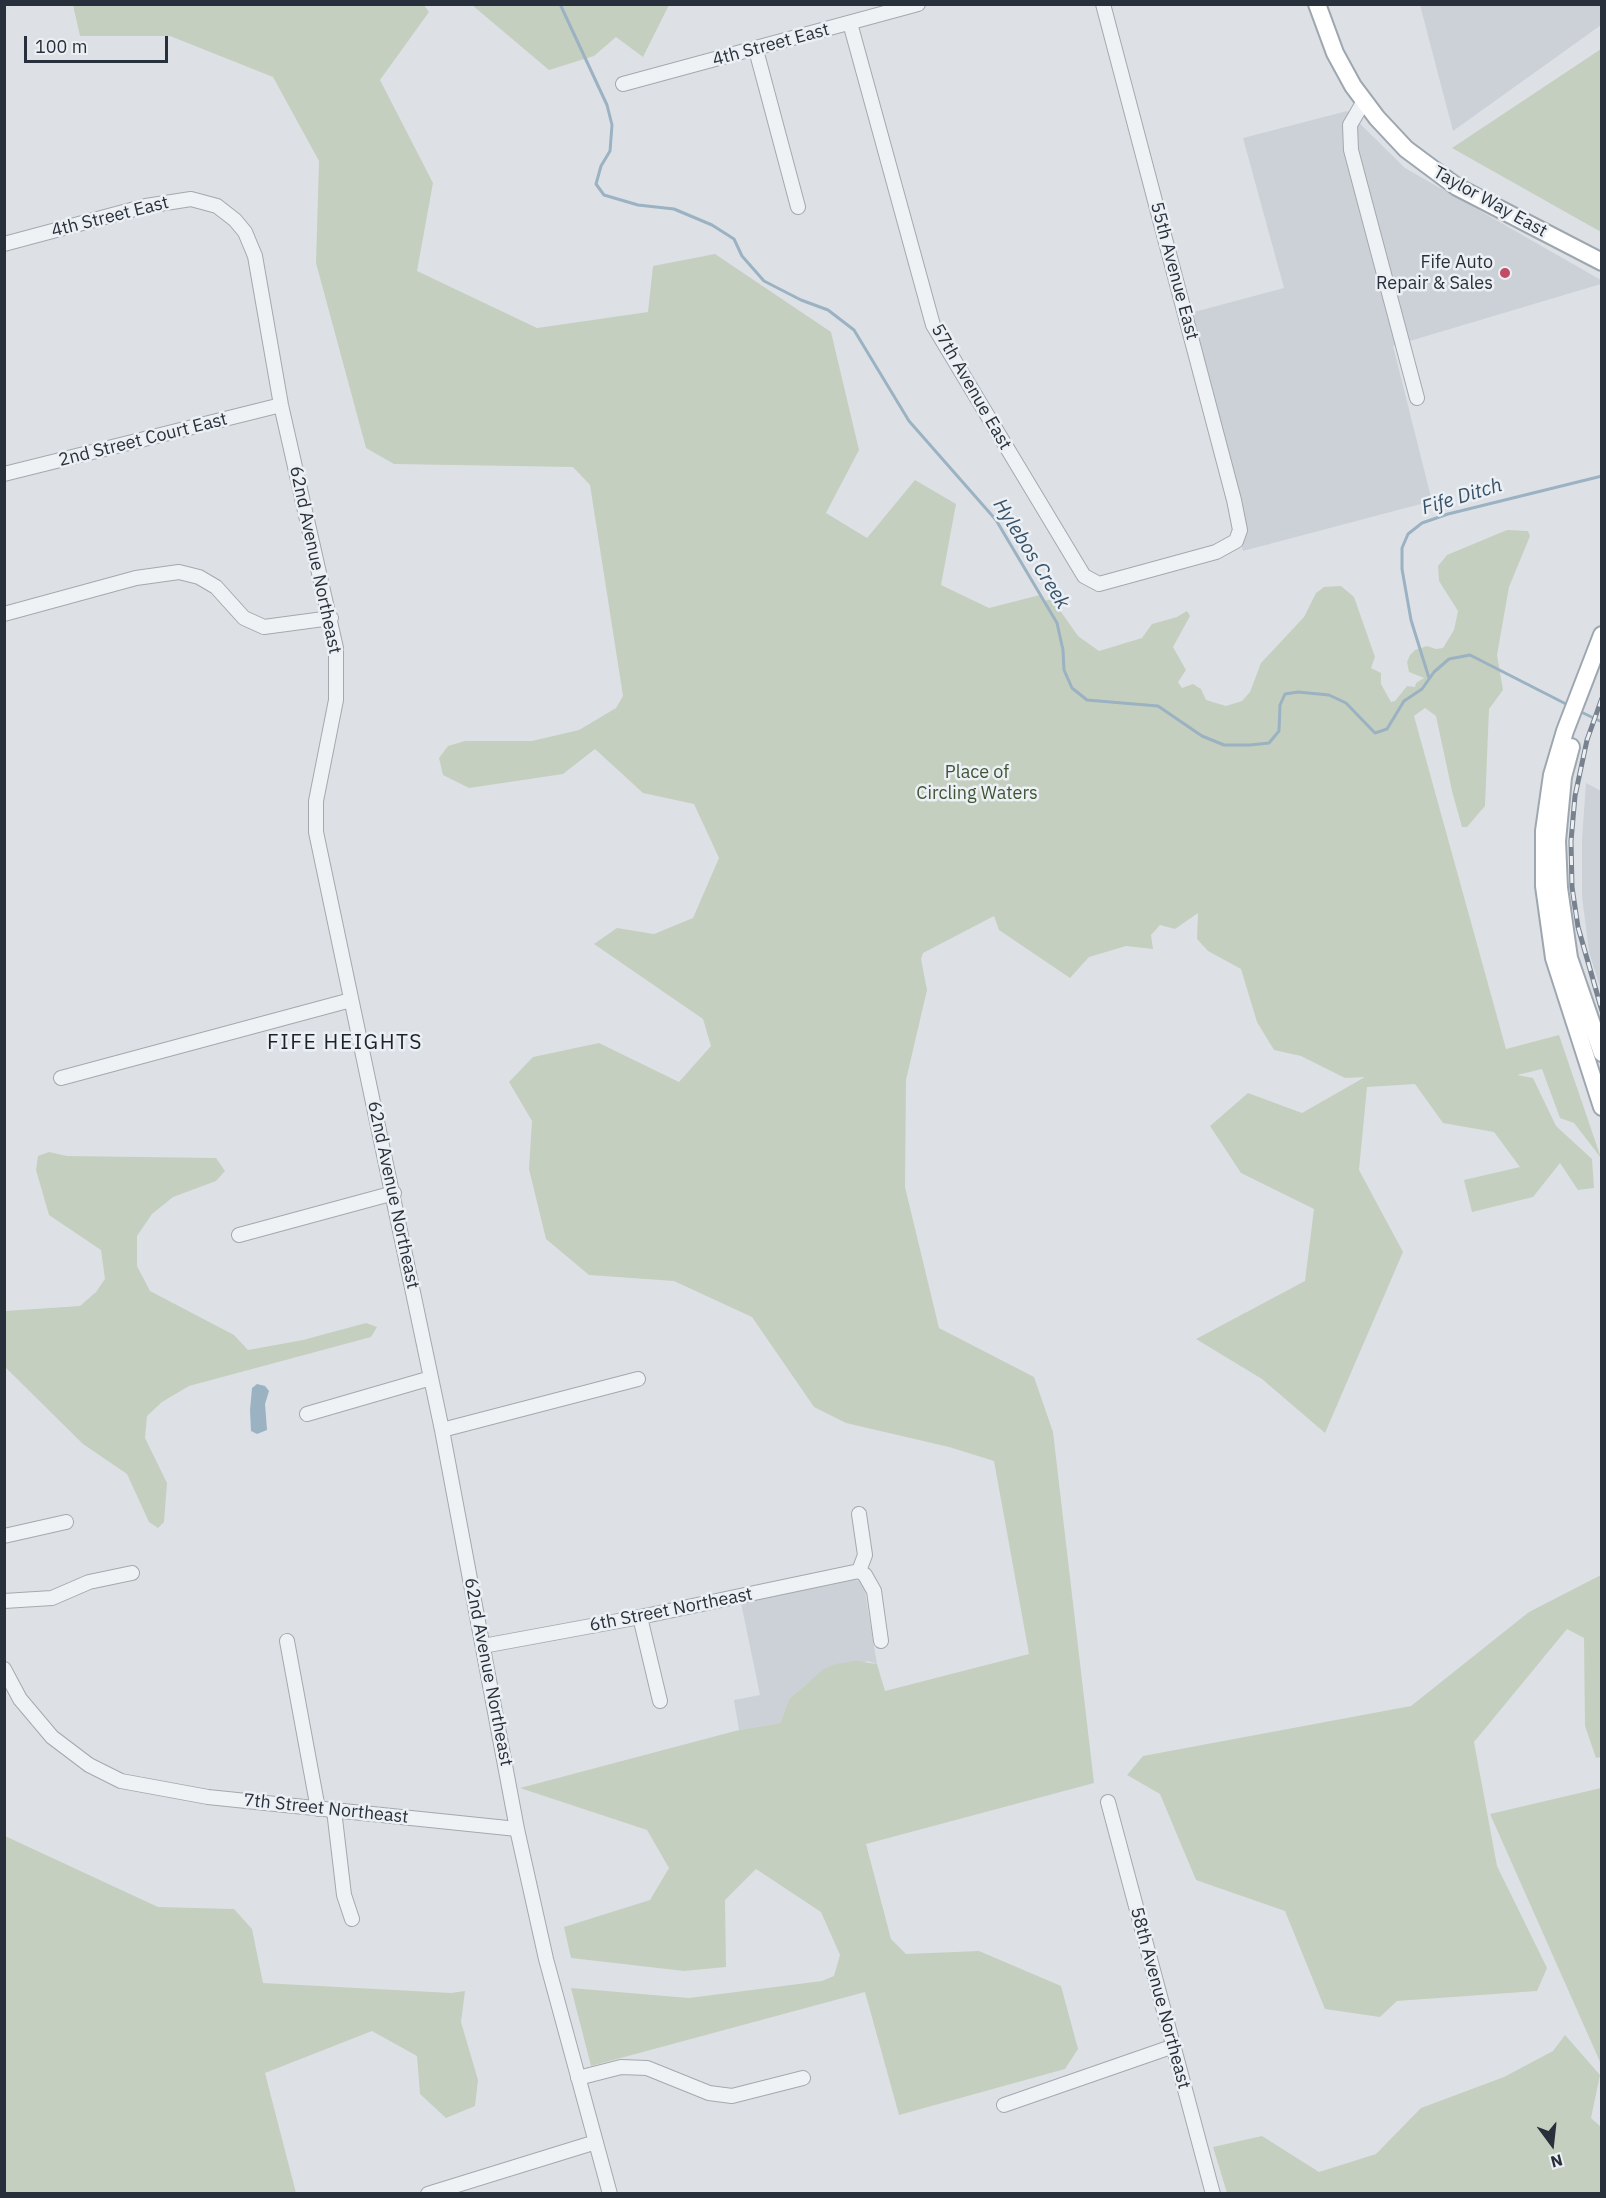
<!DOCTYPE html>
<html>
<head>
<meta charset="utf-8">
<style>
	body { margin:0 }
	#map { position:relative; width:1606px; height:2198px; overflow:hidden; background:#dde1e6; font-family:"IBM Plex Sans",sans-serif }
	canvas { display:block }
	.frame { position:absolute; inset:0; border:6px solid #28313b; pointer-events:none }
	.north { position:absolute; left:1522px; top:2114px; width:60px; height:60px; -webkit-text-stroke:4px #ecf0f4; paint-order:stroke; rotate:165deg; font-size:16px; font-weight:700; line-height:24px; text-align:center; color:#28313b }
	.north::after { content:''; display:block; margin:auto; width:21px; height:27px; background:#28313b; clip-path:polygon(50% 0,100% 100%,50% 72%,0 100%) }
	.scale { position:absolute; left:24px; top:36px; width:144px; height:27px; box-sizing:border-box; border:3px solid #28313b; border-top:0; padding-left:8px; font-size:18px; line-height:21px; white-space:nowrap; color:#28313b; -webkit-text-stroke:4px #ecf0f4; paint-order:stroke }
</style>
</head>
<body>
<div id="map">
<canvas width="1606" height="2198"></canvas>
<div class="frame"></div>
<div class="north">N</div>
<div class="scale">100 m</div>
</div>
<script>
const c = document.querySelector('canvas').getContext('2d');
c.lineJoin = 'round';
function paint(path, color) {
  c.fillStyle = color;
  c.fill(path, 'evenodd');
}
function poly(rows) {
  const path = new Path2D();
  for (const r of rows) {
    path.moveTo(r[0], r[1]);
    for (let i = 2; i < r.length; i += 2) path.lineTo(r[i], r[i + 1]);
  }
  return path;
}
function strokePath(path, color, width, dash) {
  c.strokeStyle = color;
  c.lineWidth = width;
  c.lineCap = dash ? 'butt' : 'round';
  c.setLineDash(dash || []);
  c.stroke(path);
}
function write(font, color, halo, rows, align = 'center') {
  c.font = font + ' "IBM Plex Sans",sans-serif';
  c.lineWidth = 5;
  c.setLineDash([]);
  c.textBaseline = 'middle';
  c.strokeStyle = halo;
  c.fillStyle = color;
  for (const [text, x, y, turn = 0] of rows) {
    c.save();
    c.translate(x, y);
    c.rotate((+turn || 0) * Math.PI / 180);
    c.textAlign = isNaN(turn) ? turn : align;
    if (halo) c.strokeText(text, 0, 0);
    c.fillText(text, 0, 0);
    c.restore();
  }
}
paint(poly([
	[1420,5,1601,5,1601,25,1453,131],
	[1347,111,1405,168,1601,280,1601,284,1393,346,1432,501,1243,551,1183,315,1284,288,1243,138],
	[1586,783,1601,791,1601,990,1589,952,1582,896,1582,840],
	[853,1580,860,1581,864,1586,877,1664,868,1661,809,1682,789,1699,780,1723,739,1730,734,1700,760,1695,741,1603]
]), '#cbd1d7');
paint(poly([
	[73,5,424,5,429,12,380,80,433,183,417,271,537,328,648,312,653,266,715,254,831,332,859,450,826,513,867,538,915,480,956,504,941,585,989,608,1040,595,1044,601,1052,599,1078,636,1099,651,1142,638,1152,624,1177,617,1187,611,1190,616,1173,647,1186,670,1178,682,1182,688,1193,684,1201,689,1206,700,1226,706,1242,701,1250,692,1261,663,1304,617,1316,593,1324,587,1341,586,1354,597,1375,657,1371,668,1381,673,1381,684,1391,702,1395,701,1407,686,1415,687,1416,683,1424,678,1409,672,1407,662,1410,655,1415,650,1427,646,1436,649,1443,648,1454,630,1458,611,1439,581,1438,566,1447,555,1507,530,1528,531,1530,536,1509,587,1497,655,1503,690,1489,709,1485,806,1467,827,1462,827,1452,791,1436,716,1425,708,1414,716,1506,1049,1559,1035,1601,1158,1574,1123,1560,1118,1542,1069,1517,1075,1533,1078,1556,1126,1592,1159,1594,1188,1578,1190,1560,1163,1533,1197,1472,1212,1464,1180,1520,1167,1494,1132,1443,1123,1415,1084,1367,1087,1359,1170,1403,1252,1325,1433,1262,1379,1196,1339,1305,1281,1314,1209,1241,1173,1210,1126,1248,1093,1302,1113,1365,1077,1345,1078,1301,1056,1274,1050,1257,1022,1241,969,1208,951,1197,939,1198,913,1175,929,1160,925,1151,935,1153,949,1126,946,1089,957,1070,978,999,930,994,916,923,953,921,959,927,990,906,1080,905,1187,939,1328,1034,1377,1053,1432,1094,1783,866,1844,891,1939,906,1954,979,1951,1061,1986,1078,2049,1065,2069,899,2115,865,1992,591,2066,571,1988,689,1998,822,1981,834,1976,840,1955,821,1912,756,1869,725,1900,726,1967,684,1971,571,1958,564,1927,650,1900,669,1868,647,1830,520,1788,739,1730,780,1723,789,1699,824,1669,836,1664,856,1661,877,1664,885,1691,1029,1654,994,1461,949,1447,846,1423,814,1407,752,1317,674,1281,589,1275,546,1239,529,1169,532,1121,509,1082,533,1057,599,1043,679,1082,711,1046,703,1019,594,944,617,928,654,934,693,918,719,858,694,804,643,793,595,749,563,774,469,788,443,775,439,758,448,746,465,741,532,741,579,730,616,708,623,696,590,485,573,467,394,464,366,448,316,263,319,161,273,77,170,36,80,36],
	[472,5,669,5,643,57,616,37,594,56,549,70],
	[1601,49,1601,232,1452,148],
	[49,1152,67,1156,216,1158,225,1171,216,1181,173,1197,152,1214,137,1236,137,1266,150,1291,234,1335,248,1350,303,1340,366,1323,377,1327,371,1337,189,1386,162,1402,147,1416,145,1438,167,1483,164,1522,158,1528,149,1522,127,1474,83,1444,5,1367,5,1311,80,1306,96,1292,105,1279,101,1250,49,1215,36,1170,38,1156],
	[1601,1575,1601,1757,1596,1758,1585,1726,1584,1638,1567,1629,1474,1742,1497,1866,1547,1968,1537,1991,1397,2001,1380,2017,1325,2009,1285,1911,1196,1880,1160,1794,1127,1775,1143,1756,1411,1706,1529,1612],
	[1601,1788,1602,1788,1601,2064,1490,1814],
	[5,1836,158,1907,234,1909,252,1929,263,1983,451,1993,465,1991,461,2022,478,2080,475,2106,446,2118,420,2094,417,2056,372,2031,265,2073,296,2193,5,2193],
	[1565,2035,1600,2075,1591,2118,1601,2127,1601,2193,1227,2193,1213,2147,1262,2136,1319,2172,1376,2154,1421,2108,1504,2077,1553,2051]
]), '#c5cfbf');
paint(poly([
	[257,1384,265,1386,269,1391,265,1404,267,1430,257,1434,251,1431,250,1410,252,1388]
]), '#9bb2c3');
strokePath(poly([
	[560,4,607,105,612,125,610,151,601,166,596,184,604,195,638,205,674,209,712,225,734,239,742,256,764,281,801,300,828,310,854,330,909,421,996,520,1057,623,1063,650,1064,670,1072,688,1087,700,1158,706,1202,736,1224,745,1250,745,1269,743,1279,731,1280,705,1285,694,1298,692,1329,695,1346,703,1375,733,1387,729,1404,701,1422,689,1434,672,1449,659,1470,655,1568,705],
	[1429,678,1411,620,1402,569,1402,548,1408,534,1422,523,1448,514,1602,476],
	[1579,711,1602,722]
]), '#9bb2c3', 3);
const minor = poly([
	[850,23,933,325,1084,576,1099,584,1216,552,1236,541,1240,530,1234,500,1103,4],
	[756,50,798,207],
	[623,84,918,4],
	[1364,101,1350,125,1351,150,1417,398],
	[4,244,146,206,191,199,217,206,235,220,245,232,255,256,281,405,336,648,336,700,316,801,316,832,442,1430,517,1829,546,1959,610,2194],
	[4,474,281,405],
	[4,614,136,578,179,572,199,577,216,587,244,618,264,627,331,618],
	[61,1078,351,1000],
	[239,1235,394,1193],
	[307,1414,431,1378],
	[442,1430,638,1379],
	[859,1514,865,1555,859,1571],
	[4,1536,66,1522],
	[859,1571,865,1575,874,1591,881,1641],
	[4,1601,52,1598,89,1582,132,1573],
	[640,1617,660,1701],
	[287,1641,318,1809],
	[483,1646,640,1617,859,1571],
	[4,1669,20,1699,52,1737,89,1765,121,1781,208,1797,517,1829],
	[1108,1802,1213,2194],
	[334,1810,344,1895,352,1919],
	[578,2078,621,2067,647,2068,709,2093,732,2096,803,2078],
	[1004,2105,1174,2046],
	[428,2194,596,2142]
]);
const major = poly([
	[1317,4,1335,53,1353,86,1377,118,1406,149,1457,187,1602,262],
	[1602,635,1565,731,1552,775,1544,831,1544,886,1554,958,1602,1107],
	[1571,747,1563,777,1557,841,1559,888,1569,958,1602,1053]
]);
strokePath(minor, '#a3a9af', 16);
strokePath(major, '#9ea7b0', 20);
strokePath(minor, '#eff2f4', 14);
strokePath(major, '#fff', 16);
const rail = poly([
	[1602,698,1587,740,1575,796,1571,841,1572,887,1578,927,1602,1011]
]);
strokePath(rail, '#78828e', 5);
strokePath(rail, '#ecf0f4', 3, [9]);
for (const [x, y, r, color] of [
	[1505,273,6,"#c24b68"]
]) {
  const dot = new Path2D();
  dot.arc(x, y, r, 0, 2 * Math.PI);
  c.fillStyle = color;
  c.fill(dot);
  strokePath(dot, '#ecf0f4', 2);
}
write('18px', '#28313b', '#ecf0f4', [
	["4th Street East",771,45,-15],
	["Taylor Way East",1490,202,29],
	["4th Street East",110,217,-14],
	["55th Avenue East",1174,271,75],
	["57th Avenue East",971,387,60],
	["2nd Street Court East",143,440,-14],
	["62nd Avenue Northeast",315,560,78],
	["62nd Avenue Northeast",393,1195,78],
	["6th Street Northeast",671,1610,-11],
	["62nd Avenue Northeast",488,1672,79],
	["7th Street Northeast",326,1809,6],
	["58th Avenue Northeast",1160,1998,75]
]);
write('18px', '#28313b', '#ecf0f4', [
	["Fife Auto",1493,263],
	["Repair & Sales",1493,284]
], 'right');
write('18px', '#3f5536', '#ecf0f4', [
	["Place of",977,773],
	["Circling Waters",977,794]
]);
write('italic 20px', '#36536b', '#ecf0f4', [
	["Fife Ditch",1462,497,-17],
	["Hylebos Creek",1031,554,58]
]);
c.letterSpacing = '1.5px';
write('21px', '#1a222c', '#ecf0f4', [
	["FIFE HEIGHTS",345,1043]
]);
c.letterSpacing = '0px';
</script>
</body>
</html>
